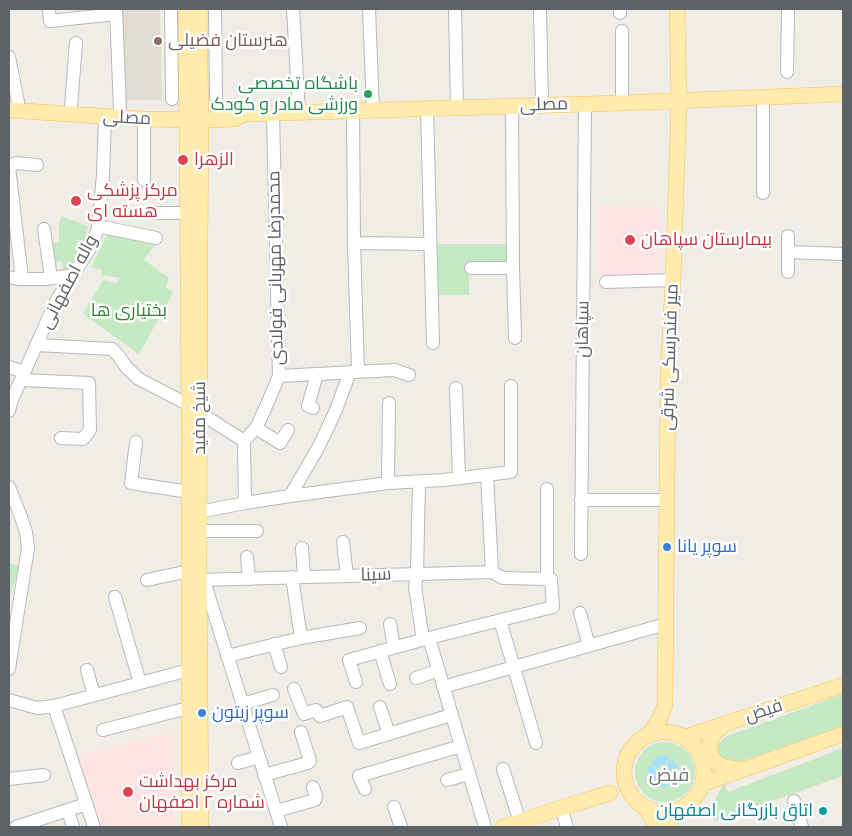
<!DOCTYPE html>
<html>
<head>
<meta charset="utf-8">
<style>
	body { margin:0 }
	#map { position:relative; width:852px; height:836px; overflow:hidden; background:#f0ede6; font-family:"Fira Sans Condensed",sans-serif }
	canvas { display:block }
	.frame { position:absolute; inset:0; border:10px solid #5d6267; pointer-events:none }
</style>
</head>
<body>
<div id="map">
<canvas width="852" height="836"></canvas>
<div class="frame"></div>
</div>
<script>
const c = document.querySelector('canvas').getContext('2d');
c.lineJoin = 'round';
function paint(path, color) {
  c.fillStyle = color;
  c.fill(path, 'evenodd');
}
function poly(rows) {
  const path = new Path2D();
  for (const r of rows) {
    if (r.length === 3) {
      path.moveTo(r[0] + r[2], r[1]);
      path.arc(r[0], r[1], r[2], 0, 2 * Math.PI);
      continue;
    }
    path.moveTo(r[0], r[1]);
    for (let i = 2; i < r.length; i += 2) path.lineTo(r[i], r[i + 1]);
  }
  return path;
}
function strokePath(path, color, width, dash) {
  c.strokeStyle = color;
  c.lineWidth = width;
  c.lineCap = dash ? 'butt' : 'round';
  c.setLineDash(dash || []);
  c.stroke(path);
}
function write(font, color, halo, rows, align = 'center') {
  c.font = font + ' "Fira Sans Condensed",Cairo,sans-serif';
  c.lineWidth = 5;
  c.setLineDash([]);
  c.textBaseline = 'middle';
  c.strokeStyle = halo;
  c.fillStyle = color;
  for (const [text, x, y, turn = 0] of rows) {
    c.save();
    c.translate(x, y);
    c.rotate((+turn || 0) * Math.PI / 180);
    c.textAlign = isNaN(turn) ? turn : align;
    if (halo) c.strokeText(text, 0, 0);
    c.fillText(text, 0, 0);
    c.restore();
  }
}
paint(poly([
	[120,9,160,9,162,100,123,100]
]), '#e0dcd4');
paint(poly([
	[599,205,661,206,661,275,599,275],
	[174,731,174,827,94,827,71,757]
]), '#fde3e3');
paint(poly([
	[61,216,88,226,85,241,68,270,63,271,63,261,52,262,49,245,59,241,59,224],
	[109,230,157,241,144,260,169,278,166,287,173,293,139,354,83,314,103,280,117,284,120,278,101,275,101,269,91,268],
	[435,244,509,244,509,266,469,266,469,295,435,295],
	[9,563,19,566,9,600],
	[843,694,843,726,739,762,727,763,721,758,717,749,720,742,727,736],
	[665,772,30],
	[843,748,843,776,715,821,707,814,724,783,728,792]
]), '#c5e9c2');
paint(poly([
	[659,756,669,757,664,766,661,764,658,768,650,763],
	[671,758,677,766,677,773,676,778,668,774,670,769,666,767],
	[649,765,657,770,655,774,659,776,654,784,651,781,648,776,648,770],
	[666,776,675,780,667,786,664,787,656,786,661,777,665,779]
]), '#a7e0ff');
const minor = poly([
	[116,9,120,110],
	[171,9,172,99],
	[215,9,216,97],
	[293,9,299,112],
	[369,9,373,110],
	[455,9,457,108],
	[540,9,542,105],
	[620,9,620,13],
	[49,11,50,21,116,14],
	[622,31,622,103],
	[9,57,18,102,18,110],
	[787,72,788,9],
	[71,106,76,43],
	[512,106,513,268,515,338],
	[427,108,433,343],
	[353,110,354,243,358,371],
	[9,167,22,279],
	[9,167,16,163,37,165],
	[144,180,144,119],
	[763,193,763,97],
	[154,213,187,213],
	[98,226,156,238],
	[44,229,51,278],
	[354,243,430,244],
	[788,252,843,254],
	[471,268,513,268],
	[788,272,788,236],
	[9,277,18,279,46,279,73,275],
	[606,282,673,280],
	[36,345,112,349,118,355,127,368,139,379,189,405],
	[9,367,24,372],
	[279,376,394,370,409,375],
	[21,380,89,383,90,430,83,439,61,438],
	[456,388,459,478],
	[313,408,308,406,317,374],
	[9,411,11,402,56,301,91,247,98,228,103,175,105,117],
	[200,413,244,441],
	[256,428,280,443,288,430],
	[136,442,131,483,189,492],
	[487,475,492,572],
	[419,482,417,574,415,587,423,639],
	[388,483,389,403],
	[9,487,21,517,26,532,28,548,9,669],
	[547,489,547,579],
	[290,496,318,448,336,410,350,372],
	[581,500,667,500],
	[245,503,244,441,256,428,268,402,279,376,273,113],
	[199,512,245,503,290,496,388,483,444,480,511,472,511,386],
	[199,531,257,531],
	[343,542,347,576],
	[302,548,304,577],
	[581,554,585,104],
	[247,557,249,579],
	[292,577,301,638],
	[147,580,189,571],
	[199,580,492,572,503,578,551,579,553,607,429,638,349,660,356,682],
	[199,580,206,587,281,827],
	[115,597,140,683],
	[580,613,589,646],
	[500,620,536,743],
	[390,624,394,647],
	[429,638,485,827],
	[274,644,281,667],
	[380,651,390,684],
	[227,656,301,638,360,628],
	[87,670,94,695],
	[416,678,439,670],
	[443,687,666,624],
	[294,689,304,714,316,710,320,716,347,707,359,743,451,715],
	[9,700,37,708,54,706,189,670],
	[242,704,273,695],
	[54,706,94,827],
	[380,707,389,734],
	[103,730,188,708],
	[238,763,259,757],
	[503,769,520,822],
	[264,775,308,763,310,761,301,732],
	[9,779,44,775],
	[447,780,469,774],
	[365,789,359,776,461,746],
	[794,801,802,827],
	[394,807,401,827],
	[561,808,567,827],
	[276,811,315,800,316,796,313,787],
	[70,817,73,827],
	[16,827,86,804]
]);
const major = poly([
	[186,9,189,405,189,827],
	[199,9,201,120,200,239,199,573,201,827],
	[9,110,144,119,201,120,234,119,244,114,622,103,843,94],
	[725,724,717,731,713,736,710,743,710,751,713,758,718,764,724,767,739,769],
	[664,772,40],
	[649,734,659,720,665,705,668,374,673,280,679,101,677,9],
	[685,737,843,685],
	[703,784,843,734],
	[646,808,656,827],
	[503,827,561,808,610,793],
	[667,827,678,810]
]);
strokePath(minor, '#b6b9bd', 14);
strokePath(major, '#f7be58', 16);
strokePath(minor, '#fff', 12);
strokePath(major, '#ffebac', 15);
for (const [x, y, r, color] of [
	[158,41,5,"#8d6e63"],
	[368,94,5,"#2e9e5b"],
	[183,160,6,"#e0444e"],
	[76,201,6,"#e0444e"],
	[630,240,6,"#e0444e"],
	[667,547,5,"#3f7fe0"],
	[202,713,5,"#3f7fe0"],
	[128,792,6,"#e0444e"],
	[823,811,5,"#0f9aa8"]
]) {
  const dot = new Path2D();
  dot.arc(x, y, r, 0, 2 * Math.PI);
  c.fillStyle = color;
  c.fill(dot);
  strokePath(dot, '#fff', 2);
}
write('18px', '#785e54', '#fff', [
	["هنرستان فضیلی",168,41]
], 'left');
write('18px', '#27864d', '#fff', [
	["باشگاه تخصصی",358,84],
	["ورزشی مادر و کودک",358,105]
], 'right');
write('18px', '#5d6267', '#fff', [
	["مصلی",544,105,-2],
	["مصلی",127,118,3],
	["محمدرضا مهربانی فولادی",276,268,-91],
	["واله اصفهانی",69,282,-62],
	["سپاهان",583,329,-89],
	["میر فندرسکی شرقی",670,357,-88],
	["شیخ مفید",200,418,-90],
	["سینا",376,575,-2],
	["فیض",764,711,-18]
]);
write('18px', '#be3a42', '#fff', [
	["الزهرا",194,160],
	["مرکز پزشکی",87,191],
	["هسته ای",87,212],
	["بیمارستان سپاهان",641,240],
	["مرکز بهداشت",139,782],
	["شماره ۲ اصفهان",139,803]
], 'left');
write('18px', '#338230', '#fff', [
	["بختیاری ها",129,311]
]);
write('18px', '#366cbe', '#fff', [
	["سوپر یانا",677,547],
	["سوپر زیتون",212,713]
], 'left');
write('18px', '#0d838f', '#fff', [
	["اتاق بازرگانی اصفهان",813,811]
], 'right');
write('19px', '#6e7579', '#fff', [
	["فیض",669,776]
]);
</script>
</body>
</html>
